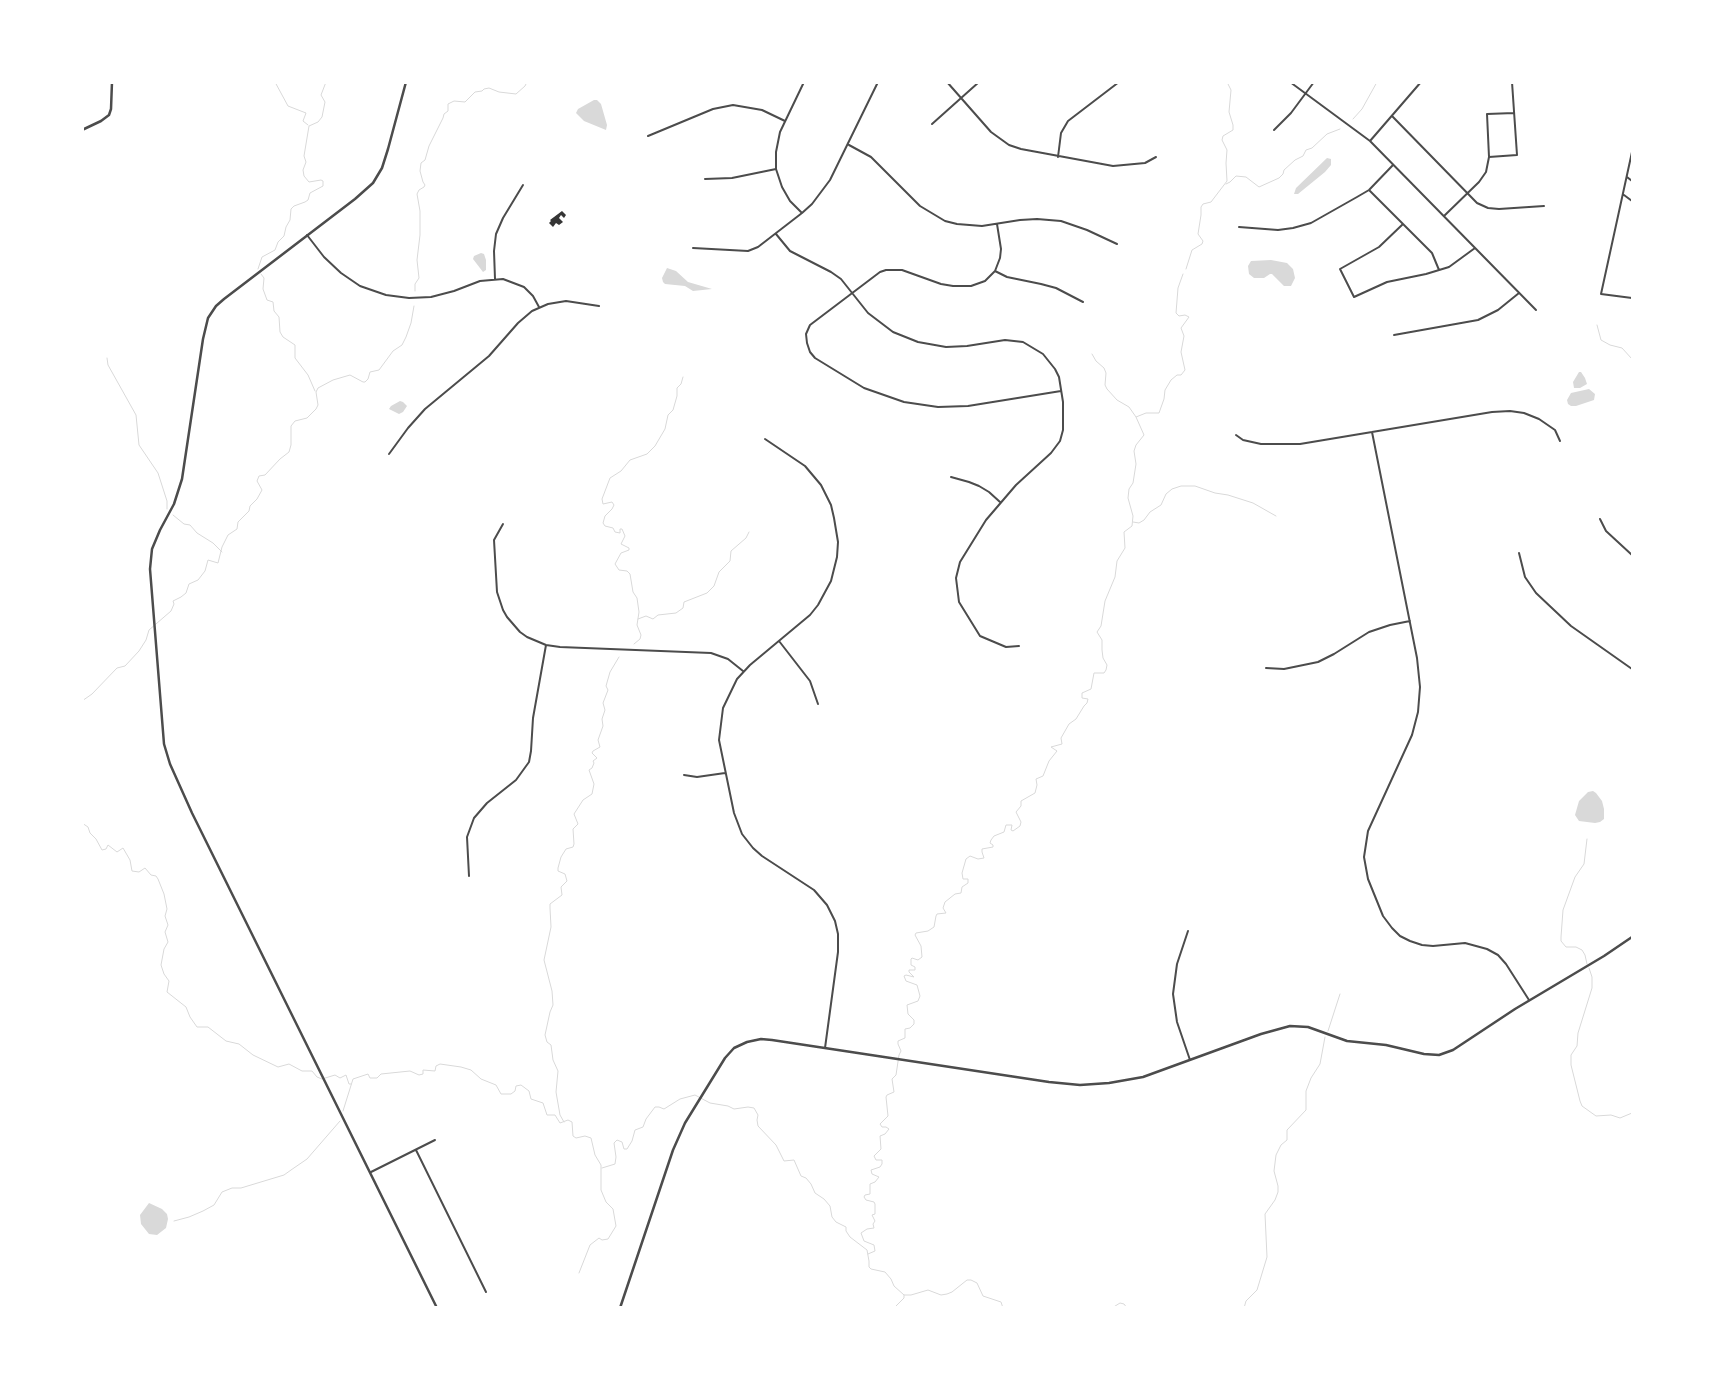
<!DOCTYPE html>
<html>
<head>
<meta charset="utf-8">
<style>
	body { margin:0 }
	#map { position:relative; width:1715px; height:1390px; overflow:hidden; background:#fff; font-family:Jost,sans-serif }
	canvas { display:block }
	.frame { position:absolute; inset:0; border:84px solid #fff; pointer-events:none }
</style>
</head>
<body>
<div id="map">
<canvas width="1715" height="1390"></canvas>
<div class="frame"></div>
</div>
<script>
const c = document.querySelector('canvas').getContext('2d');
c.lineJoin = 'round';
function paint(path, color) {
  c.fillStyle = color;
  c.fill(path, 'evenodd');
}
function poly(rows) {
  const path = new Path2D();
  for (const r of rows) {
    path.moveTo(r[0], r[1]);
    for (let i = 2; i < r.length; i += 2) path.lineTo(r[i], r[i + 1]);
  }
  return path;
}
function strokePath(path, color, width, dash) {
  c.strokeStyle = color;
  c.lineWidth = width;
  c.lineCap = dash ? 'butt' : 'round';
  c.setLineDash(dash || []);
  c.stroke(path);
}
paint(poly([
	[594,100,597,100,601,104,607,125,606,130,584,121,576,113,578,109],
	[1327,158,1331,159,1331,165,1325,172,1298,194,1294,194,1296,188],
	[481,253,484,254,486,260,486,270,483,272,473,259,474,256],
	[1271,260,1287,263,1293,269,1295,278,1291,286,1284,286,1272,274,1270,274,1264,278,1254,278,1249,274,1248,266,1251,261],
	[667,268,676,271,688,282,712,289,693,291,685,286,665,284,663,282,662,278],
	[1579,372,1581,372,1585,378,1587,384,1580,388,1574,388,1573,382],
	[1589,389,1595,394,1594,400,1576,406,1571,406,1568,404,1567,400,1571,393],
	[400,401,403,402,407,406,403,412,399,414,389,409,391,406],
	[1593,791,1596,793,1602,801,1604,809,1604,819,1600,822,1595,823,1579,821,1575,815,1579,801,1588,792],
	[149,1203,162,1209,167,1214,168,1219,166,1228,157,1235,149,1234,141,1224,140,1215]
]), '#d9d9d9');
strokePath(poly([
	[275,82,288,106,306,113,303,121,308,125],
	[1353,119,1362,109,1377,82],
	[1226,184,1230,182,1236,176,1246,177,1259,187,1279,178,1283,174,1284,170,1295,160,1303,156,1306,150,1312,148,1327,134,1340,129],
	[258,269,262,257,275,250,278,242,284,236,286,227,290,220,291,209,294,206,305,202,308,200,310,193,323,186,323,181,321,180,309,182,304,176,303,170,306,162,304,156,309,126,318,122,322,117,325,102,321,95,326,82],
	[1186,269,1192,250,1202,244,1203,241,1198,234,1201,215,1201,207,1203,204,1211,202,1227,181,1226,163,1227,150,1222,140,1223,136,1233,130,1233,125,1229,112,1231,90,1227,82],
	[261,274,264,278,263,289,267,300,273,302,274,311,279,317,280,332,283,337,295,345,295,358,308,375,315,391],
	[415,291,415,284,419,278,417,260,420,235,420,211,417,194,419,190,424,187,425,185,423,182,420,171,421,163,425,160,429,146,443,118,444,114,448,111,448,104,454,101,465,102,475,92,482,91,484,89,489,88,499,92,516,94,525,86,527,82],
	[1597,325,1601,340,1610,345,1622,348,1632,359],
	[1092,354,1096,361,1104,368,1106,373,1105,385,1107,389,1117,400,1129,407,1136,417],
	[107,358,108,365,136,415,139,445,158,473,167,501,167,509],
	[173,515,184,524,190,525,197,533,213,543,222,552],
	[1133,522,1139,523,1144,520,1150,512,1161,505,1166,494,1172,489,1181,486,1195,486,1215,493,1228,495,1253,503,1276,516],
	[638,619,646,616,653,619,658,615,676,613,683,608,684,602,707,593,714,586,719,572,730,561,731,551,746,538,749,532],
	[634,644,640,639,641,635,637,625,639,612,637,598,633,592,630,574,627,571,619,570,615,564,621,553,629,550,629,548,621,544,625,536,622,529,620,529,620,533,615,532,613,528,605,526,603,523,605,516,612,509,614,505,612,502,603,504,602,499,610,478,621,471,630,460,647,454,655,446,665,429,668,415,673,410,677,396,677,388,681,384,683,377],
	[82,701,92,694,117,668,125,666,139,651,146,640,149,630,171,611,174,604,173,601,181,597,186,593,189,584,198,580,205,571,208,560,218,563,222,547,228,535,237,529,238,522,249,511,250,506,257,499,262,490,257,481,259,476,265,475,280,459,289,452,291,445,291,426,295,421,307,418,316,409,318,405,316,392,318,388,333,380,350,375,363,382,365,382,368,379,370,372,379,370,393,351,402,345,406,337,411,323,414,306],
	[82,823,88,827,90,833,96,839,102,850,106,849,108,845,117,852,123,848,130,860,132,871,139,872,145,868,151,875,156,876,158,879,164,894,167,909,165,916,168,925,165,932,168,942,164,949,161,965,164,974,169,981,167,992,186,1007,190,1017,197,1027,208,1027,226,1041,239,1044,253,1055,278,1067,289,1064,302,1071,312,1071,317,1077,322,1079,335,1075,340,1078,346,1075,349,1084,351,1084],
	[1587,964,1585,955,1582,950,1576,947,1566,947,1561,941,1561,937,1563,910,1575,877,1584,864,1587,839],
	[1589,968,1592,977,1592,988,1578,1033,1577,1046,1571,1055,1571,1065,1580,1101,1582,1106,1596,1116,1611,1115,1620,1118,1632,1113],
	[1328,1031,1340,994],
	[343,1111,353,1079,368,1074,370,1078,377,1078,381,1074,410,1071,419,1075,423,1074,423,1070,435,1071,436,1066,440,1064,461,1067,471,1070,481,1079,496,1085,501,1094,511,1094,515,1091,516,1086,521,1085,529,1091,531,1099,543,1103,547,1115,555,1115,560,1123,568,1120,572,1122,573,1136,576,1138,585,1136,591,1138,595,1155,601,1165,601,1190,606,1202,613,1209,616,1226,608,1239,602,1240,599,1238,590,1245,579,1273],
	[564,1122,560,1115,556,1092,558,1071,553,1060,551,1045,547,1042,545,1035,550,1012,553,1005,552,991,544,960,551,927,550,908,550,904,562,895,561,887,567,881,565,874,558,871,558,868,561,857,566,849,573,847,574,844,573,829,578,824,574,814,583,800,592,794,594,784,589,770,592,768,594,763,593,761,597,758,592,753,593,751,600,747,598,740,603,726,602,719,605,710,603,703,608,690,606,686,610,672,619,657],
	[602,1168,615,1164,616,1157,614,1143,617,1140,622,1142,624,1149,627,1149,632,1141,635,1130,643,1127,646,1119,655,1107,659,1107,664,1109,680,1099,695,1095,710,1103,728,1106,734,1109,748,1107,754,1108,758,1115,757,1120,758,1126,776,1145,784,1161,794,1160,801,1176,806,1178,811,1184,815,1193,824,1199,830,1206,832,1217,836,1222,846,1227,846,1231,850,1237,867,1250,869,1261,869,1267,871,1269,885,1272,891,1279,894,1286,904,1295,911,1295,928,1290,941,1295,947,1294,952,1292,967,1280,971,1280,977,1283,983,1296,1001,1302,1003,1308],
	[174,1221,189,1217,203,1211,214,1205,222,1192,232,1188,241,1188,284,1175,291,1170,307,1159,340,1121],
	[868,1254,875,1251,874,1245,864,1241,861,1233,867,1229,874,1228,873,1224,875,1221,872,1215,875,1214,875,1204,874,1202,866,1200,864,1197,865,1195,870,1194,870,1184,875,1182,879,1177,872,1174,871,1170,880,1167,882,1164,882,1160,876,1160,874,1156,881,1149,880,1136,885,1134,889,1129,886,1127,882,1127,880,1124,888,1116,886,1097,887,1095,894,1092,892,1079,896,1075,899,1055,901,1051,898,1044,898,1041,905,1038,905,1029,910,1028,914,1024,914,1020,908,1014,907,1005,918,1001,920,996,917,985,906,981,904,976,906,975,914,977,909,972,909,970,915,970,915,967,911,965,911,959,912,958,918,960,922,957,921,946,915,935,916,933,928,931,934,927,936,916,937,914,946,913,943,908,945,902,955,894,961,893,962,887,968,883,968,879,963,879,962,873,966,859,970,856,978,859,984,858,982,852,982,849,993,847,993,845,990,843,991,840,994,836,1004,832,1006,825,1012,825,1011,830,1013,831,1020,826,1021,822,1016,812,1021,806,1021,801,1035,793,1037,785,1036,779,1043,776,1049,761,1057,751,1051,747,1062,744,1061,738,1069,724,1076,719,1084,706,1087,703,1088,699,1082,698,1082,693,1091,689,1094,673,1104,673,1106,670,1107,665,1103,658,1102,650,1102,640,1097,632,1101,626,1105,601,1115,577,1117,561,1125,548,1124,532,1132,526,1133,516,1128,498,1129,489,1133,483,1136,464,1134,451,1136,445,1144,435,1136,417,1146,413,1159,413,1164,399,1165,390,1171,380,1177,375,1181,375,1185,370,1181,352,1184,336,1181,328,1189,317,1185,315,1179,316,1176,313,1178,288,1183,274],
	[894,1308,904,1298,904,1295],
	[1112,1308,1120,1303,1124,1304,1127,1308],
	[1244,1308,1246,1301,1257,1290,1267,1257,1265,1214,1275,1200,1278,1192,1278,1186,1274,1171,1276,1155,1281,1145,1287,1140,1287,1130,1306,1110,1306,1091,1311,1078,1320,1064,1325,1037]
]), '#d9d9d9', 1);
paint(poly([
	[562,211,566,215,564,218,561,215,559,218,563,222,559,225,556,223,553,227,549,223,551,221,550,220]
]), '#353535');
strokePath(poly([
	[947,82,991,132,1009,145,1021,149,1113,166,1145,163,1156,157],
	[1150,82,1150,83],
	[1290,82,1370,141,1536,310],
	[1392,116,1477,203,1488,208,1499,209,1544,206],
	[932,124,979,82],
	[1274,130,1291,113,1314,82],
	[648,136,713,109,733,105,762,110,785,121],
	[1370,141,1421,82],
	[849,145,871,157,920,206,945,221,957,224,982,226,1020,220,1037,219,1061,221,1087,230,1117,244],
	[1632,152,1601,294,1632,298],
	[1058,157,1061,133,1068,121,1119,82],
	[1489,157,1517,155,1512,82],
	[1627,177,1632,181],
	[705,179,732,178,776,169],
	[1369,190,1432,253,1439,270],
	[1624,195,1632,201],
	[802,213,790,201,782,187,776,169,776,152,780,132,804,82],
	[1444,216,1479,182,1486,172,1489,157,1487,114,1514,113],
	[997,224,1001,249,1000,258,995,271,985,281,971,286,953,286,941,284,902,270,886,270,880,272,810,325,806,334,807,343,810,352,815,358,864,388,904,402,938,407,968,406,1061,391],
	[1403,224,1379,247,1340,269,1354,297,1387,282,1426,274,1449,267,1475,248],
	[1239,227,1278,230,1293,228,1311,223,1357,197,1369,190,1393,165],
	[776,234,790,251,831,272,841,279,868,313,893,332,918,342,946,347,967,346,1005,340,1023,342,1043,354,1055,369,1059,377,1063,402,1063,430,1060,441,1051,453,1016,485,986,520,960,562,956,578,959,602,980,636,1006,647,1019,646],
	[307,235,324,257,341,273,360,286,386,295,409,298,431,297,454,291,480,281,503,279,524,287,533,296,539,307],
	[693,248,748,251,758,247,802,213,812,204,830,180,878,82],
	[995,271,1007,277,1041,284,1056,288,1083,302],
	[495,279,494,251,496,234,503,218,523,185],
	[1394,335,1478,320,1498,310,1519,293],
	[1372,432,1417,658,1420,687,1418,712,1412,735,1368,831,1364,857,1368,879,1383,916,1392,928,1400,936,1410,941,1422,945,1433,946,1465,943,1487,949,1498,955,1506,964,1529,1000],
	[1236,435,1243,440,1261,444,1300,444,1492,412,1510,411,1524,413,1539,419,1555,430,1560,441],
	[765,439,805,466,821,485,831,505,834,518,838,542,837,557,831,581,818,605,810,615,750,665,737,679,723,708,719,740,734,813,742,834,753,848,762,856,814,890,827,905,835,921,838,934,838,952,825,1048],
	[389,454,408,428,425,409,489,356,518,323,532,311,548,304,566,301,599,306],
	[951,477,969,482,979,486,989,492,1000,502],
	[1600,519,1606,531,1632,555],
	[503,524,494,540,497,592,503,610,507,617,520,632,527,637,546,645,560,647,711,653,728,659,743,671],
	[1519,553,1525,577,1536,593,1571,626,1632,669],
	[779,641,810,681,818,704],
	[1266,668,1284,669,1318,662,1334,654,1369,632,1390,625,1410,621],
	[684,775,697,777,725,773],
	[469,876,467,837,474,818,487,803,516,780,529,762,531,751,533,718,546,645],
	[1188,931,1177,964,1173,994,1177,1022,1190,1060],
	[416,1150,486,1292],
	[371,1172,435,1140]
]), '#4c4c4c', 2);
strokePath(poly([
	[406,82,388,149,382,168,373,183,355,199,224,299,216,306,208,318,203,339,182,479,174,504,160,530,152,549,150,569,164,744,170,764,192,813,437,1308],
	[82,130,101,121,109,115,111,109,112,82],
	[620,1308,673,1150,685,1123,725,1058,734,1048,747,1042,761,1039,772,1040,1049,1082,1080,1085,1109,1083,1143,1077,1261,1034,1290,1026,1308,1027,1347,1041,1386,1045,1424,1054,1439,1055,1453,1050,1515,1009,1604,956,1632,937]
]), '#4c4c4c', 2.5);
</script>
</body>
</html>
